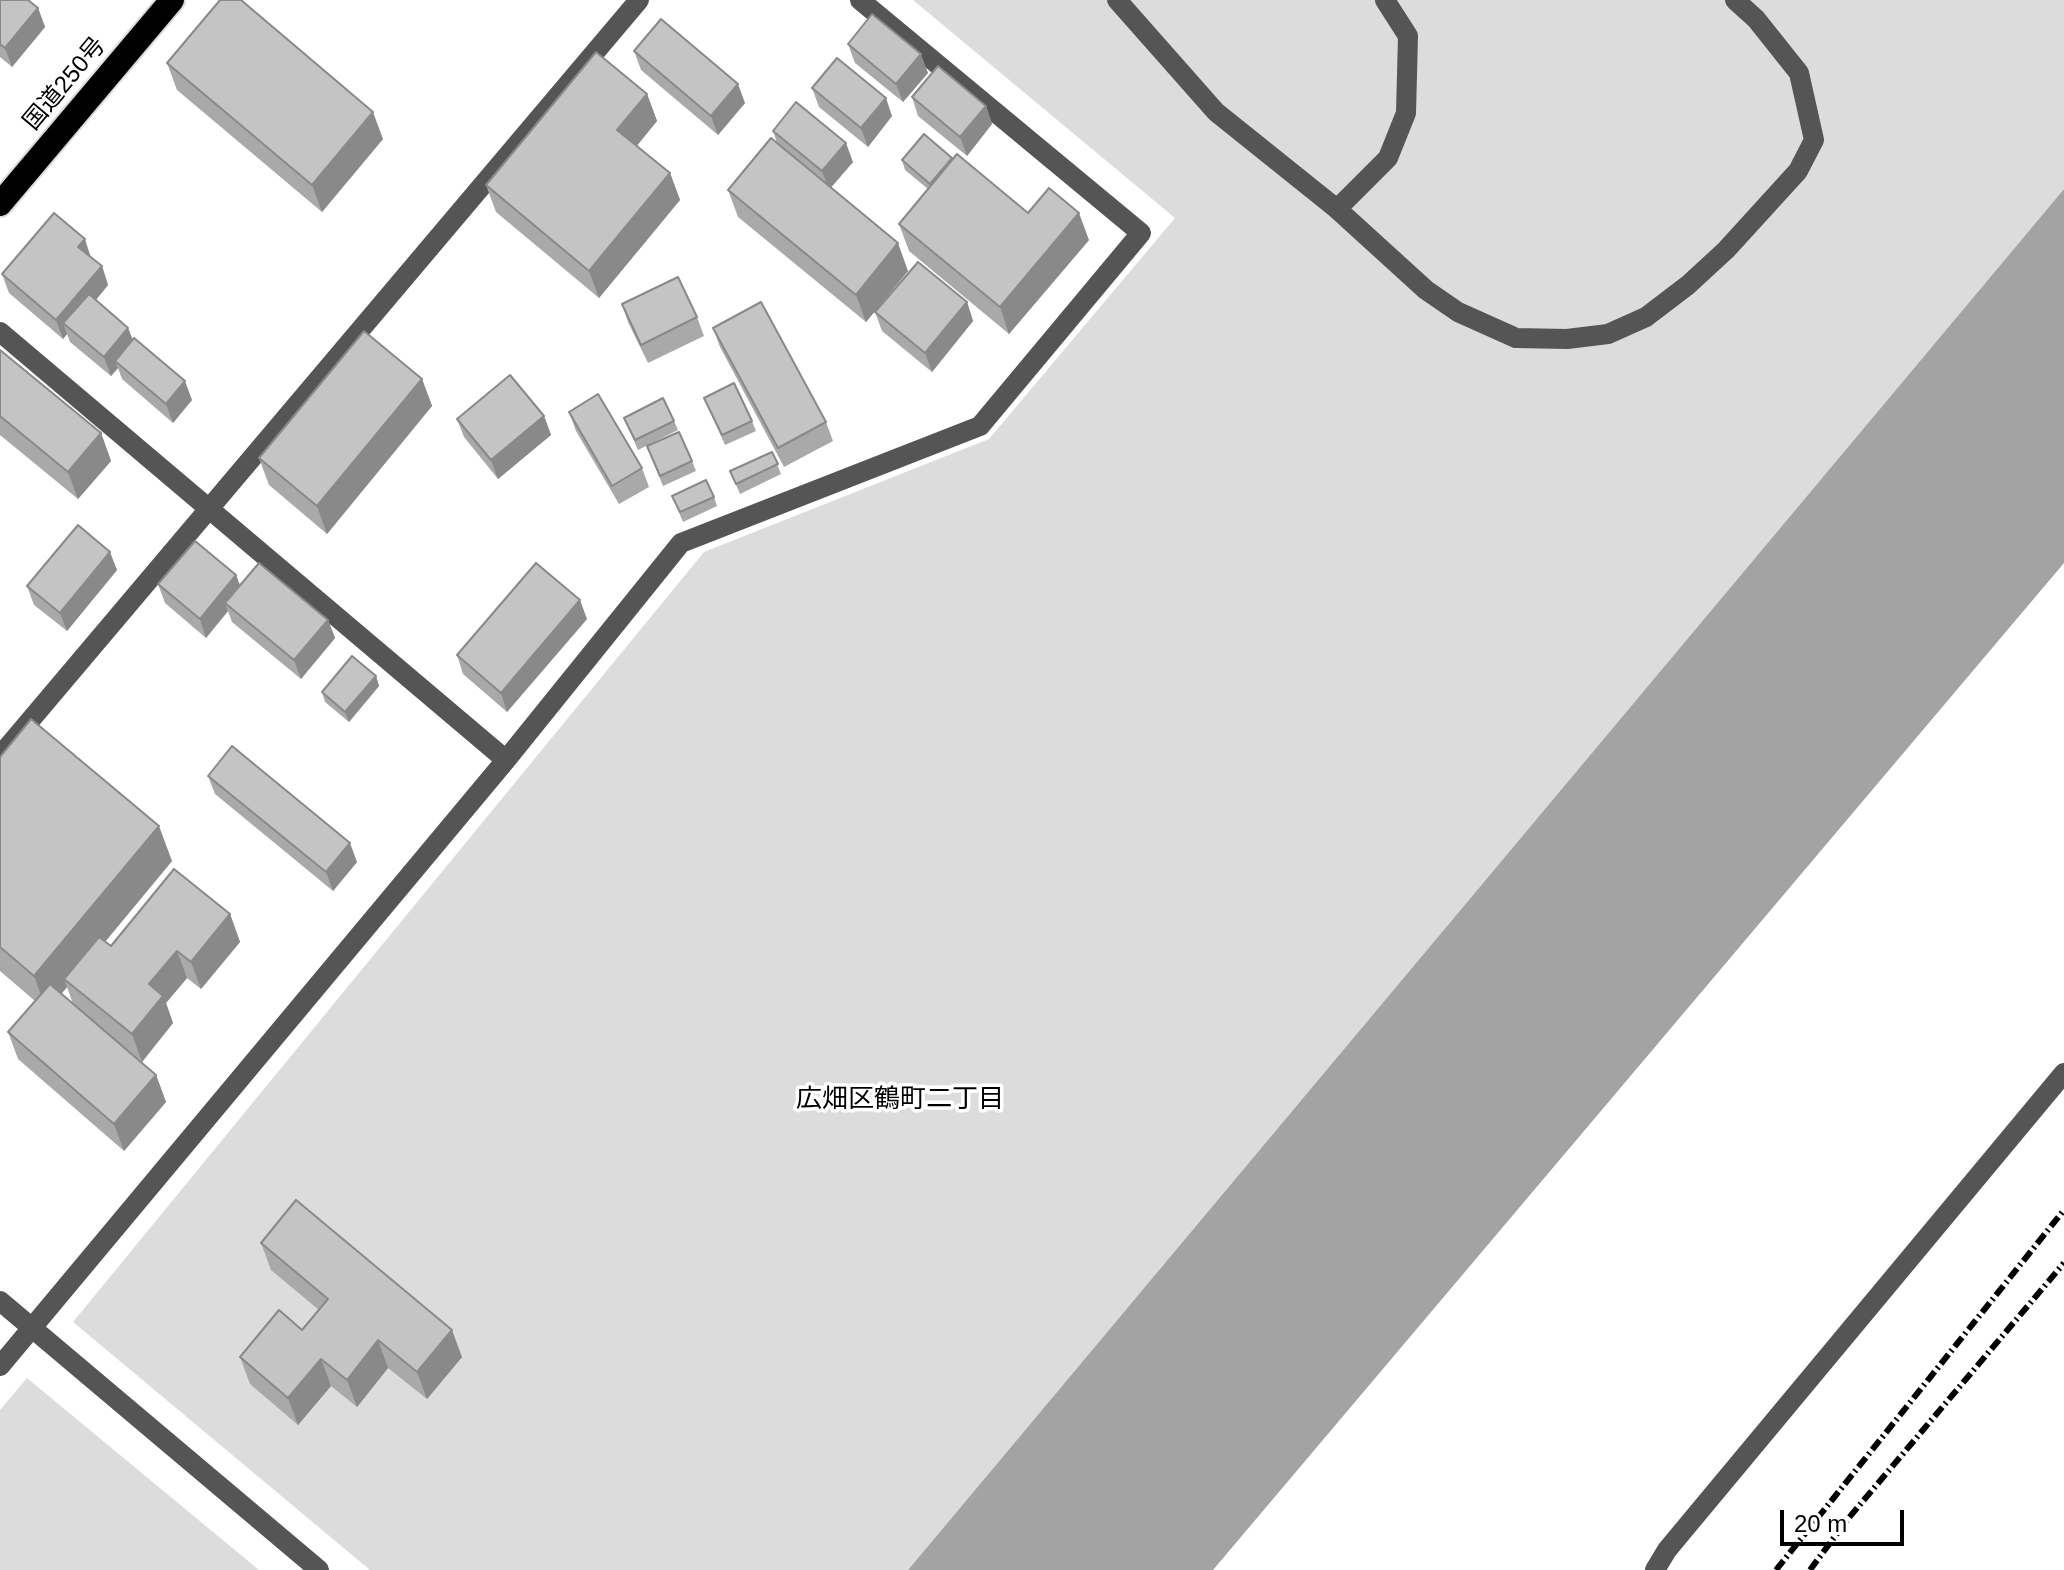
<!DOCTYPE html>
<html>
<head>
<meta charset="utf-8">
<style>
	body { margin:0 }
	#map { position:relative; width:2064px; height:1570px; overflow:hidden; background:#fff; font-family:Helvetica,sans-serif }
	canvas { display:block }
	.scale { position:absolute; left:1780px; top:1510px; width:124px; height:36px; box-sizing:border-box; border:4px solid #000; border-top:0; padding-left:10px; font-size:24px; line-height:28px; white-space:nowrap; color:#000; -webkit-text-stroke:6px #fff; paint-order:stroke }
</style>
</head>
<body>
<div id="map">
<canvas width="2064" height="1570"></canvas>
<div class="scale">20 m</div>
</div>
<script>
const c = document.querySelector('canvas').getContext('2d');
c.lineJoin = 'round';
function paint(path, color) {
  c.fillStyle = color;
  c.fill(path, 'evenodd');
}
function poly(rows) {
  const path = new Path2D();
  for (const r of rows) {
    path.moveTo(r[0], r[1]);
    for (let i = 2; i < r.length; i += 2) path.lineTo(r[i], r[i + 1]);
  }
  return path;
}
function strokePath(path, color, width, dash) {
  c.strokeStyle = color;
  c.lineWidth = width;
  c.lineCap = dash ? 'butt' : 'round';
  c.setLineDash(dash || []);
  c.stroke(path);
}
function write(font, color, halo, rows, align = 'center') {
  c.font = font + ' Helvetica,"Noto Sans JP",sans-serif';
  c.lineWidth = 7;
  c.setLineDash([]);
  c.textBaseline = 'middle';
  c.strokeStyle = halo;
  c.fillStyle = color;
  for (const [text, x, y, turn = 0] of rows) {
    c.save();
    c.translate(x, y);
    c.rotate((+turn || 0) * Math.PI / 180);
    c.textAlign = isNaN(turn) ? turn : align;
    if (halo) c.strokeText(text, 0, 0);
    c.fillText(text, 0, 0);
    c.restore();
  }
}
paint(poly([
	[913,0,2064,0,2064,189,908,1570,370,1570,73,1322,704,552,989,439,1175,218],
	[27,1378,259,1570,0,1570,0,1410]
]), '#dcdcdc');
paint(poly([
	[2064,189,2064,563,1213,1570,908,1570]
]), '#a3a3a3');
const highway = poly([
	[0,204,172,0]
]);
strokePath(highway, '#dbdbdb', 28);
strokePath(poly([
	[1117,0,1216,112,1337,209,1426,290,1458,312,1516,338,1567,339,1608,334,1646,317,1688,285,1726,250,1798,171,1814,140,1799,73,1756,19,1735,0],
	[1337,209,1388,158,1406,113,1408,36,1385,0],
	[0,332,506,760],
	[0,756,639,0],
	[0,1301,319,1570],
	[0,1366,506,760,681,543,980,426,1141,233,860,0],
	[1655,1570,1667,1550,2064,1073]
]), '#555', 20);
strokePath(highway, '#000', 24);
strokePath(poly([
	[1776,1570,2064,1210],
	[1810,1570,1847,1520,2064,1263]
]), '#000', 6, [12, 4, 2, 4]);
paint(poly([
	[0,0,38,8,45,27,12,67,0,57],
	[848,44,928,73,903,102,855,63],
	[634,51,745,103,718,135,641,70],
	[167,63,383,139,322,212,177,90],
	[812,88,892,116,868,147,819,107],
	[647,94,657,121,637,146,670,173,680,200,599,298,496,212,486,185],
	[912,97,986,106,992,124,967,156,918,116],
	[773,131,853,162,831,187,908,271,866,322,738,217,728,190,777,143],
	[902,160,952,160,1028,213,1089,240,1009,334,909,251,899,224,928,189,905,170],
	[91,258,102,266,108,285,96,300,128,328,133,340,192,400,173,423,122,379,118,368,111,376,70,342,67,334,63,339,9,293,2,274],
	[967,302,973,321,932,372,882,331,875,312],
	[622,304,697,317,704,336,648,363,628,322],
	[713,328,826,422,833,441,784,467,720,347],
	[0,350,101,433,111,461,78,499,0,435],
	[422,379,432,406,327,534,269,485,259,458],
	[704,398,752,421,756,431,725,445],
	[569,412,642,468,649,487,619,504,576,431],
	[544,416,551,435,498,479,464,437,457,419],
	[624,418,674,421,678,430,638,450],
	[647,446,692,461,696,471,663,486],
	[772,452,781,474,740,494,730,471],
	[672,496,714,497,717,506,683,522],
	[117,570,67,631,34,605,27,586],
	[236,575,240,585,328,620,335,638,301,679,232,622,228,611,206,638,165,603,158,584],
	[587,619,507,712,463,674,457,655],
	[376,676,379,686,349,722,325,702,322,692],
	[0,757,172,861,105,942,111,946,230,914,240,942,201,989,187,978,166,1003,173,1023,142,1062,112,1037,156,1075,166,1102,124,1151,18,1059,8,1032,35,1001,0,971],
	[67,987,73,1004,61,994],
	[208,776,357,862,333,891,215,794],
	[261,1243,462,1357,427,1399,388,1368,357,1407,331,1386,298,1425,250,1384,240,1357,302,1330,319,1310,271,1270]
]), '#a9a9a9');
paint(poly([
	[38,8,45,27,12,67,5,48],
	[921,54,928,73,903,102,896,84],
	[738,84,745,103,718,135,711,116],
	[647,94,657,121,627,157,617,130],
	[886,98,892,116,868,147,861,128],
	[986,106,992,124,967,156,960,137],
	[373,112,383,139,322,212,312,185],
	[846,143,853,162,829,190,822,171],
	[670,173,680,200,599,298,589,271],
	[1079,213,1089,240,1009,334,1000,307],
	[85,239,91,258,78,247],
	[898,243,908,271,866,322,856,295],
	[102,266,108,285,71,330,63,323,67,334,63,339,56,320],
	[967,302,973,321,932,372,925,353],
	[128,328,135,347,115,361,118,368,111,376,104,357],
	[422,379,432,406,327,534,317,506],
	[185,381,192,400,173,423,166,404],
	[544,416,551,435,498,479,491,460],
	[101,433,111,461,78,499,68,472],
	[110,552,117,570,67,631,60,613],
	[236,575,243,594,225,603,228,611,206,638,200,619],
	[580,600,587,619,507,712,501,693],
	[328,620,335,638,301,679,294,660],
	[376,676,379,686,349,722,345,712],
	[159,826,172,861,70,984,64,979,67,987,47,1011,34,976],
	[350,843,357,862,333,891,326,872],
	[230,914,240,942,201,989,191,962],
	[177,951,187,978,166,1003,173,1023,142,1062,132,1034,149,984],
	[156,1075,166,1102,124,1151,114,1124],
	[452,1330,462,1357,427,1399,417,1372],
	[378,1340,388,1368,357,1407,347,1380],
	[321,1359,331,1386,298,1425,288,1398]
]), '#898989');
const building = poly([
	[0,0,28,0,38,8,5,48,0,44,0,0],
	[220,0,241,0,373,112,312,185,167,63,220,0],
	[872,14,921,54,896,84,848,44,872,14],
	[661,19,738,84,711,116,634,51,661,19],
	[596,52,647,94,617,130,670,173,589,271,486,185,596,52],
	[837,58,886,98,861,128,812,88,837,58],
	[938,66,986,106,960,137,912,97,938,66],
	[796,102,846,143,822,171,773,131,796,102],
	[924,134,952,158,930,184,902,160,924,134],
	[771,138,898,243,856,295,728,190,771,138],
	[957,154,1028,213,1049,188,1079,213,1000,307,899,224,957,154],
	[54,213,85,239,78,247,102,266,56,320,2,274,54,213],
	[918,262,967,302,925,353,875,312,918,262],
	[678,277,697,317,641,345,622,304,678,277],
	[89,294,128,328,104,357,63,323,89,294],
	[761,302,826,422,778,448,713,328,761,302],
	[364,331,422,379,317,506,259,458,364,331],
	[134,338,185,381,166,404,115,361,134,338],
	[0,350,101,433,68,472,0,416,0,350],
	[510,375,544,416,491,460,457,419,510,375],
	[734,383,752,421,722,435,704,398,734,383],
	[598,394,642,468,612,486,569,412,598,394],
	[663,398,674,421,635,440,624,418,663,398],
	[679,432,692,461,660,476,647,446,679,432],
	[772,452,778,464,736,484,730,471,772,452],
	[706,480,714,497,680,512,672,496,706,480],
	[78,525,110,552,60,613,27,586,78,525],
	[195,541,236,575,200,619,158,584,195,541],
	[259,563,328,620,294,660,225,603,259,563],
	[536,563,580,600,501,693,457,655,536,563],
	[352,656,376,676,345,712,322,692,352,656],
	[31,719,159,826,34,976,0,947,0,757,31,719],
	[232,746,350,843,326,872,208,776,232,746],
	[174,869,230,914,191,962,177,951,149,984,163,996,132,1034,64,979,99,937,111,946,174,869],
	[50,984,156,1075,114,1124,8,1032,50,984],
	[296,1200,452,1330,417,1372,378,1340,347,1380,321,1359,288,1398,240,1357,279,1310,302,1330,328,1299,261,1243,296,1200]
]);
paint(building, '#c4c4c4');
strokePath(building, '#898989', 2);
write('24px', '#000', '#fff', [
	["国道250号",65,84,-50]
]);
write('26px', '#000', '#fff', [
	["広畑区鶴町二丁目",900,1100]
]);
</script>
</body>
</html>
